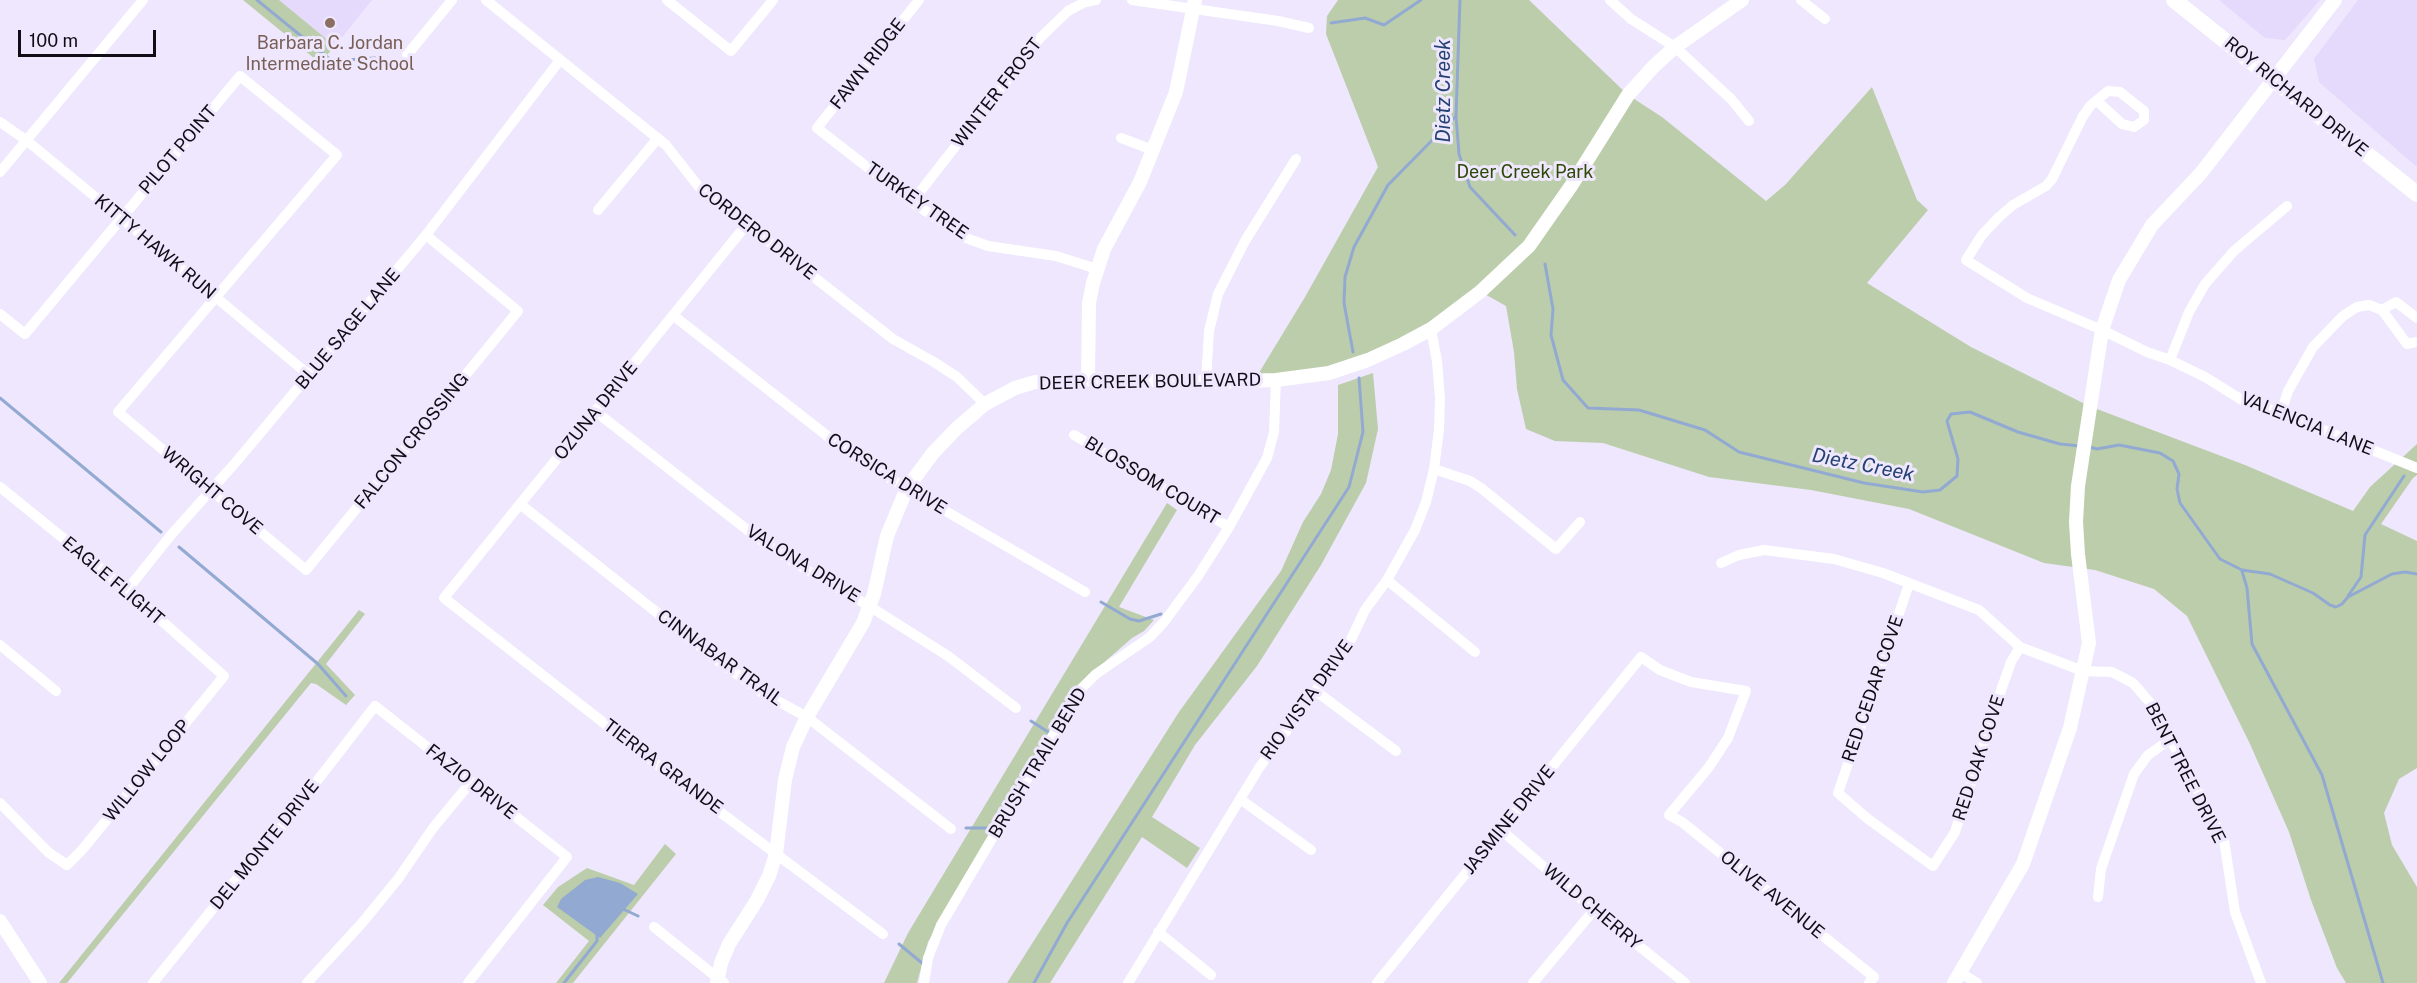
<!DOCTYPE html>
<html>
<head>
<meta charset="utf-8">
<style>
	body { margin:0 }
	#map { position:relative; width:2417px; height:983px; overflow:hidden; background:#eee7fd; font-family:"Public Sans",sans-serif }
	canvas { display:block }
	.scale { position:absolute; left:18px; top:30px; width:138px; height:27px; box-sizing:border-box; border:3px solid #100d16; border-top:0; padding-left:8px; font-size:18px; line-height:21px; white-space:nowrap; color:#100d16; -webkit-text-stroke:4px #eee7fd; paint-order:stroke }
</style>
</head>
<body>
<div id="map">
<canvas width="2417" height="983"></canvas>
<div class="scale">100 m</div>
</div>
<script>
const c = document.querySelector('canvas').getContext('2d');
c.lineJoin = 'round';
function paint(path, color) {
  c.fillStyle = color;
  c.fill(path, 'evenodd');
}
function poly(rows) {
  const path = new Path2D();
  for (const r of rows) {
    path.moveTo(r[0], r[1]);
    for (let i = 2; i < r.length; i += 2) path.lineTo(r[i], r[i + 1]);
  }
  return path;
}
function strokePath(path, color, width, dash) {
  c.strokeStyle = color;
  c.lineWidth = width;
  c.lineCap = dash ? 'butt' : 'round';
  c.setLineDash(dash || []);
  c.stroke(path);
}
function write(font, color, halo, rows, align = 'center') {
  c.font = font + ' "Public Sans",sans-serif';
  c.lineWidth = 6;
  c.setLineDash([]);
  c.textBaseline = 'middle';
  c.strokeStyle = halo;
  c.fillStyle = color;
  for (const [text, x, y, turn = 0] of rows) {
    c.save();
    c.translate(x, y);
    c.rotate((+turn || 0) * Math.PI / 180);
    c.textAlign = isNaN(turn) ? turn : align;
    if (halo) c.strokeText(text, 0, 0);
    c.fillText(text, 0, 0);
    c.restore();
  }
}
paint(poly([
	[279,0,372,0,335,46],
	[2219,0,2320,0,2285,40,2265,38],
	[2358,0,2417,0,2417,167,2319,82,2314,59]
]), '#e5d9fc');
paint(poly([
	[243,0,279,0,335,46,320,63],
	[1338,0,1529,0,1628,95,1662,117,1766,201,1785,185,1872,87,1917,200,1928,210,1867,283,1971,347,2089,406,2245,465,2353,511,2370,487,2417,444,2417,475,2413,478,2381,524,2417,541,2417,768,2399,779,2384,813,2392,845,2417,887,2417,983,2346,983,2337,968,2311,900,2289,832,2250,744,2187,616,2154,589,2095,570,2044,563,1909,509,1811,490,1709,477,1603,443,1555,441,1526,429,1517,389,1514,352,1506,306,1481,292,1368,360,1254,381,1305,297,1378,167,1326,34,1327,16],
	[1373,373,1378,429,1366,483,1321,565,1257,666,1195,745,1152,817,1200,848,1187,868,1142,837,1050,983,1007,983,1179,712,1281,571,1303,522,1321,494,1331,470,1338,434,1338,385],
	[1167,503,1177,510,1119,607,1154,620,1144,631,1132,638,1077,686,928,942,917,983,884,983,908,933],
	[359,610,365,614,326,664,355,695,346,705,316,684,311,683,67,983,59,983],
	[665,844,676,854,573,983,556,983,589,941,543,905,558,887,587,868,634,885]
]), '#bccdac');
paint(poly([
	[598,877,620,883,638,894,600,938,557,907,561,899,585,880]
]), '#92aad1');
strokePath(poly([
	[257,0,332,61,375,58],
	[1460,0,1456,116,1459,154,1470,187,1515,235],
	[1331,23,1365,18,1384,25,1421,0],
	[1545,264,1553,309,1551,335,1563,380,1588,408,1639,410,1705,430,1739,452,1864,483,1923,492,1940,490,1957,476,1958,459,1947,421,1951,414,1970,412,2018,432,2060,444,2080,446],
	[1353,352,1344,303,1345,277,1354,247,1388,185,1456,116],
	[0,398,161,532],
	[2089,447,2097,449,2119,445,2160,453,2173,461,2179,474,2177,489,2180,503,2220,559,2242,570,2270,574,2313,593,2330,605,2336,607,2342,604,2348,597,2392,574,2405,572,2417,574],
	[179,547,318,664,346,696],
	[2242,571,2247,588,2252,644,2322,775,2383,983],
	[2348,596,2361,577,2365,535,2404,476],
	[1101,602,1130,619,1139,621,1161,614],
	[1031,721,1048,732],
	[966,828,991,828],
	[623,909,638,916],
	[899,944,922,963],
	[564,983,597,941,597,933],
	[1034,983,1067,923,1349,487,1363,432,1359,378]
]), '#92aad1', 3);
strokePath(poly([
	[486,0,666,145,699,187,893,339,934,362,957,377,985,404],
	[667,0,731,51,773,0],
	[919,0,817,128,912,202,966,238,988,246,1056,256,1097,269],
	[1132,0,1278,21,1309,28],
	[1610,0,1631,19,1675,47,1731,99,1749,121],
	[1801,0,1825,19],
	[407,55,452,0],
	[2097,101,2122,124,2134,127,2144,120,2144,111,2120,92,2108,91,2091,105,2083,116,2052,179,2046,186,2013,205,1999,217,1982,235,1966,260,2027,298,2102,330,2147,352,2170,360,2205,377,2242,400,2281,413,2417,468],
	[0,122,26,140,121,218,309,375],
	[1121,138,1153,150],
	[0,172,143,0],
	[912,202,1040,38,1068,11,1083,3,1096,0],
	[598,210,658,138],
	[747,224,444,598,664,770,883,934],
	[2382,310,2396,302,2417,318],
	[0,314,25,334,240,76,337,155,118,412,306,570,518,311,426,235],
	[674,316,858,460,1085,592],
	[2170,360,2189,312,2205,284,2234,251,2287,206],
	[1206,382,1209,331,1218,294,1245,241,1296,159],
	[595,411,759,539,795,563,869,606,948,656,1016,708],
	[2281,413,2288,391,2313,347,2343,316,2357,307,2369,305,2382,310,2407,344,2417,342],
	[1074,435,1229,527],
	[1434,469,1470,481,1481,488,1556,549,1580,522],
	[0,487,127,590,224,676,82,850,67,865,48,852,0,803],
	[520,504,713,657,761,692,807,717,951,829],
	[1721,563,1739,555,1764,550,1834,559,1883,573,1979,610,2020,647,2083,671,2112,672,2133,683,2152,705,2224,840,2235,912,2261,983],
	[1387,580,1475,652],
	[1909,584,1838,793,1868,819,1933,866,1955,832,1998,699,2011,662,2020,647],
	[127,590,171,535,236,462,426,235,560,60],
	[0,645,56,691],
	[1317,692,1396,751],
	[1240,799,1311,850],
	[1501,830,1594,910,1685,983],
	[2098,897,2101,869,2134,774,2148,755,2171,739],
	[654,927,724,983],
	[1158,932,1211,975],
	[1961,973,1977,983],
	[153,983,248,865,283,825,375,706,567,857,468,983],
	[307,983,362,923,398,879,433,828,471,782],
	[924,983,928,958,941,925,1079,691,1096,674,1150,637,1164,622,1198,576,1229,527,1267,458,1274,432,1276,380],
	[1128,983,1259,768,1347,648,1365,610,1387,580,1415,530,1426,502,1434,469,1439,430,1440,398,1437,361,1431,329],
	[1377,983,1641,657,1660,670,1691,682,1746,691,1728,738,1709,767,1669,815,1682,822,1874,977,1869,983],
	[1533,983,1594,910]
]), '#fff', 10);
strokePath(poly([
	[1088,379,1089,303,1093,283,1104,249,1140,182,1176,92,1195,0],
	[0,921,40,983],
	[717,983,721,963,729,944,757,900,769,876,776,854,785,780,793,747,807,717,863,623,874,594,887,536,907,488,933,453,957,428,985,404,1015,388,1035,382,1088,379,1206,382,1276,380,1329,373,1368,360,1403,344,1431,329,1480,292,1529,246,1571,186,1628,95,1653,67,1675,47,1742,0],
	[1954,983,2023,864,2070,728,2089,643,2078,554,2076,522,2078,486,2102,330,2119,280,2152,225,2201,173,2335,0]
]), '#fff', 14);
strokePath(poly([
	[2174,0,2417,194]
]), '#fff', 16);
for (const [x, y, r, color] of [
	[330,23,6,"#8d6e63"]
]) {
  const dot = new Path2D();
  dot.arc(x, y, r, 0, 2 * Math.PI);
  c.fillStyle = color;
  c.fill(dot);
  strokePath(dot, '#eee7fd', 2);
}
write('18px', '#785e54', '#eee7fd', [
	["Barbara C. Jordan",330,43],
	["Intermediate School",330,64]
]);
write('18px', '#100d16', '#eee7fd', [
	["FAWN RIDGE",868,64,-52],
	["WINTER FROST",997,93,-52],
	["ROY RICHARD DRIVE",2296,97,39],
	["PILOT POINT",178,150,-50],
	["TURKEY TREE",917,201,35],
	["CORDERO DRIVE",757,232,38],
	["KITTY HAWK RUN",155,247,40],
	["BLUE SAGE LANE",348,329,-50],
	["DEER CREEK BOULEVARD",1150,382,-1],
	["OZUNA DRIVE",596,411,-51],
	["VALENCIA LANE",2307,424,22],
	["FALCON CROSSING",412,441,-51],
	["CORSICA DRIVE",887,474,32],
	["BLOSSOM COURT",1152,481,31],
	["WRIGHT COVE",212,491,40],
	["VALONA DRIVE",803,564,32],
	["EAGLE FLIGHT",113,581,40],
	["CINNABAR TRAIL",720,658,36],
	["RED CEDAR COVE",1873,689,-71],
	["RIO VISTA DRIVE",1307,700,-54],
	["RED OAK COVE",1979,758,-72],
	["BRUSH TRAIL BEND",1038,763,-59],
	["TIERRA GRANDE",663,767,37],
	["WILLOW LOOP",147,771,-51],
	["BENT TREE DRIVE",2185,773,63],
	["FAZIO DRIVE",471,782,38],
	["JASMINE DRIVE",1509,820,-51],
	["DEL MONTE DRIVE",265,845,-51],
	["OLIVE AVENUE",1772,895,39],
	["WILD CHERRY",1592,907,40]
]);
write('18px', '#2d4704', '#eee7fd', [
	["Deer Creek Park",1525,172]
]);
write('italic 20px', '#244173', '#eee7fd', [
	["Dietz Creek",1444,91,-90],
	["Dietz Creek",1863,465,11]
]);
</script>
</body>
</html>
